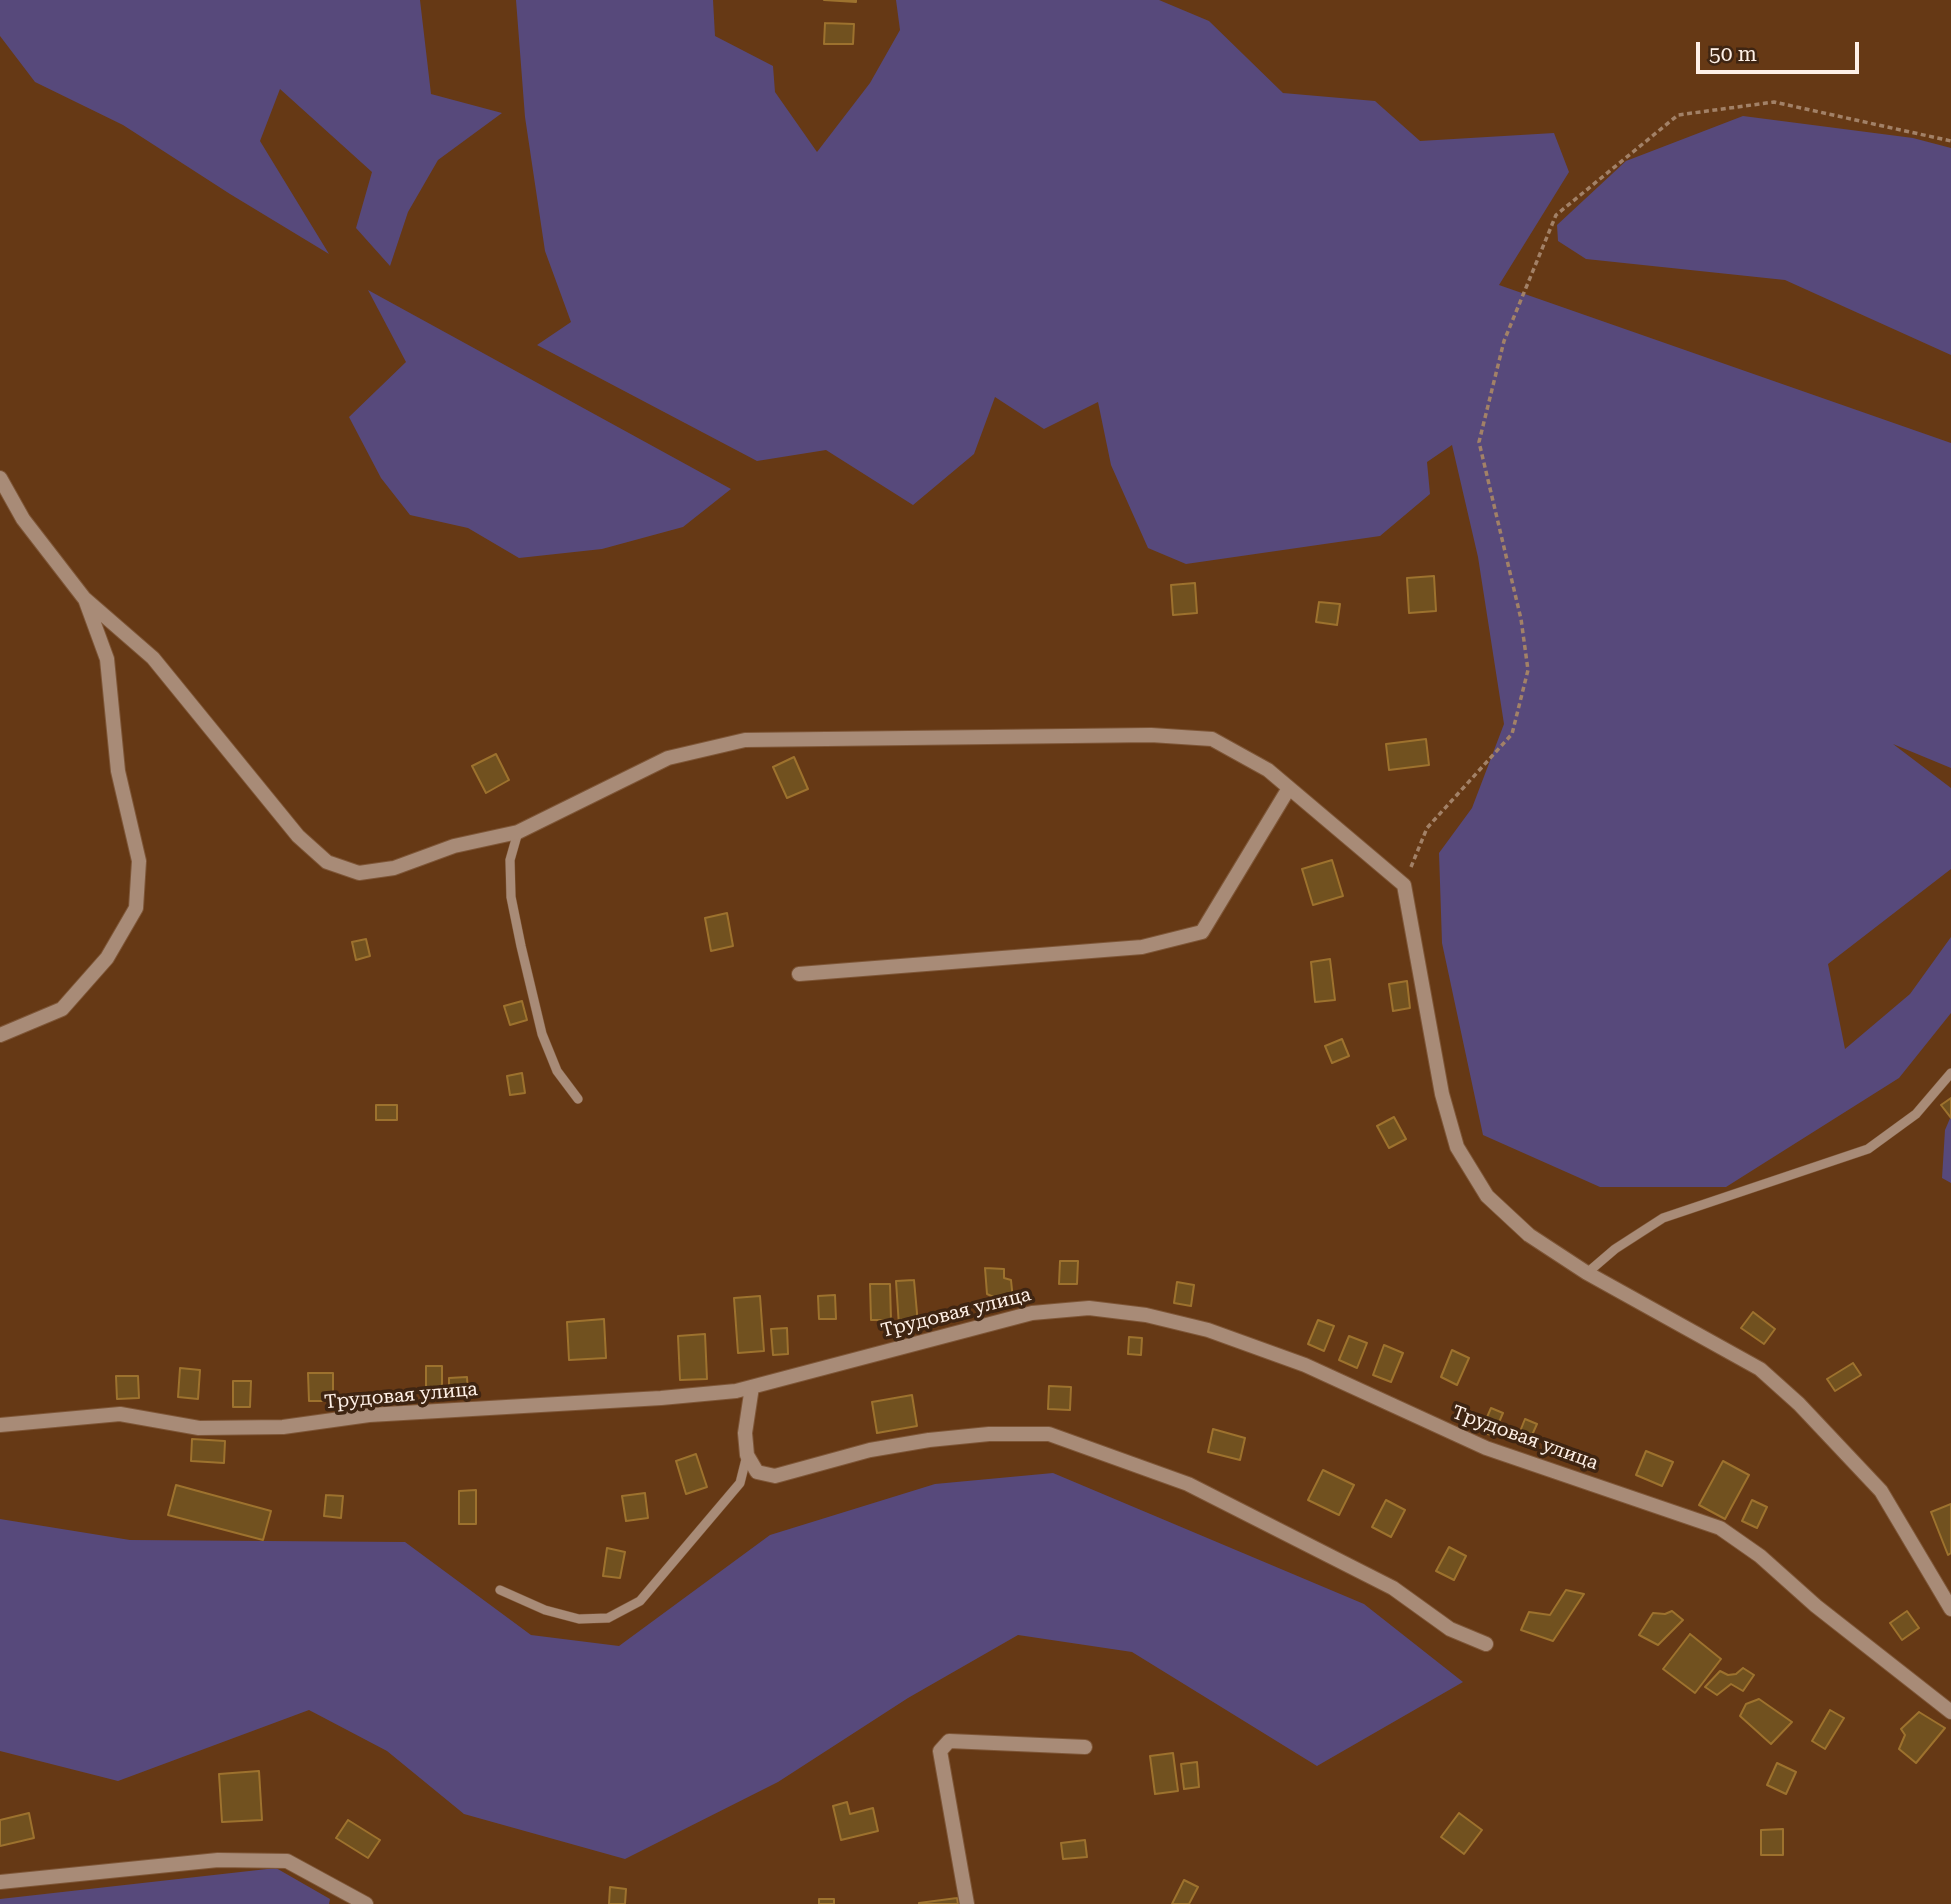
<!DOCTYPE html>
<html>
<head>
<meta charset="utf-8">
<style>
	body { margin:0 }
	#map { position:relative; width:1951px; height:1904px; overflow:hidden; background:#663915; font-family:"Roboto Serif",serif }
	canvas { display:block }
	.scale { position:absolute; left:1696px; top:42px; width:163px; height:32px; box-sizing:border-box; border:4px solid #fff1e7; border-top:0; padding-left:9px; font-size:21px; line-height:24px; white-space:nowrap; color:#fff1e7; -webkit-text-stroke:5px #3f2512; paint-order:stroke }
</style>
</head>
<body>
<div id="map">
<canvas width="1951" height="1904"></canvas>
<div class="scale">50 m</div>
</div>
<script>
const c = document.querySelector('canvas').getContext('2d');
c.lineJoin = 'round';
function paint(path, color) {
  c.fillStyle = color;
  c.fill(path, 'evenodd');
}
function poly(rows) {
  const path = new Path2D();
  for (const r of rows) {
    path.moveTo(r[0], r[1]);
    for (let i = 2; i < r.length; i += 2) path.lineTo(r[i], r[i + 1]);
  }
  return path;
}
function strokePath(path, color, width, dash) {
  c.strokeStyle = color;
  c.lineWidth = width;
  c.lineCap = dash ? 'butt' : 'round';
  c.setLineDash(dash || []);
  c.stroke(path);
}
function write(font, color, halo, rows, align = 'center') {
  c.font = font + ' "Roboto Serif",serif';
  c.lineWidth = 7;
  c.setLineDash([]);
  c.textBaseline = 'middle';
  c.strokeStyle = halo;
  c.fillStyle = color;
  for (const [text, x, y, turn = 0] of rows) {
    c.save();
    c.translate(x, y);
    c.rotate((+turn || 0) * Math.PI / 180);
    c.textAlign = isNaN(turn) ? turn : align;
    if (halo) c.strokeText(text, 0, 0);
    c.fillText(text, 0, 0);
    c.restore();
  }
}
paint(poly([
	[0,0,420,0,431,94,502,113,438,160,408,212,390,266,356,228,372,172,280,89,260,141,329,254,230,194,123,125,35,82,0,36],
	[516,0,713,0,715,36,773,66,775,92,817,152,870,83,900,30,896,0,1159,0,1209,21,1283,93,1375,101,1420,141,1554,133,1569,172,1499,285,1951,443,1951,768,1893,744,1951,788,1951,869,1828,964,1845,1049,1910,994,1951,937,1951,1013,1899,1078,1726,1187,1600,1187,1483,1135,1442,943,1439,853,1472,808,1504,724,1478,557,1452,445,1427,462,1430,494,1380,536,1186,564,1148,548,1111,465,1098,402,1044,429,995,397,974,454,913,505,826,450,757,461,537,345,571,322,545,251,525,117],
	[1743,116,1913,138,1951,148,1951,355,1785,280,1586,259,1558,241,1557,225,1626,161],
	[368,290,731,489,683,527,602,549,519,558,468,528,410,515,381,478,349,417,406,362],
	[1951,1116,1951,1183,1942,1178,1945,1130],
	[1053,1473,1364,1604,1463,1682,1317,1766,1132,1652,1018,1635,908,1698,778,1782,625,1859,464,1814,387,1751,309,1710,118,1781,0,1751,0,1519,130,1540,405,1542,531,1635,619,1646,770,1535,935,1484],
	[276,1868,330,1899,329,1904,0,1904,0,1899]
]), '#57497b');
const building = poly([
	[824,0,856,0,856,2,824,0],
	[825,23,854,24,853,44,824,44,825,23],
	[1434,576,1436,611,1409,613,1407,578,1434,576],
	[1195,583,1197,613,1173,615,1171,585,1195,583],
	[1319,602,1340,604,1337,625,1316,622,1319,602],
	[1426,739,1429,765,1389,770,1386,744,1426,739],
	[496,754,509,780,486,793,472,766,496,754],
	[794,757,808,789,787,798,773,767,794,757],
	[1332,860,1343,896,1313,905,1302,869,1332,860],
	[727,913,733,946,711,951,705,918,727,913],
	[366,939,370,956,356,960,352,942,366,939],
	[1330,959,1335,1000,1315,1002,1311,962,1330,959],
	[1407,981,1410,1008,1393,1011,1389,984,1407,981],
	[522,1001,527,1020,510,1025,504,1006,522,1001],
	[1342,1039,1349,1056,1332,1063,1325,1046,1342,1039],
	[522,1073,525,1093,510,1095,507,1076,522,1073],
	[1951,1098,1951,1118,1941,1105,1951,1098],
	[376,1105,397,1105,397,1120,376,1120,376,1105],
	[1394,1117,1406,1139,1389,1148,1377,1126,1394,1117],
	[1060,1261,1078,1261,1077,1284,1059,1284,1060,1261],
	[985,1268,1004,1269,1004,1278,1011,1280,1013,1300,1002,1301,987,1294,985,1268],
	[914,1280,918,1324,899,1326,896,1281,914,1280],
	[1177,1282,1194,1285,1191,1306,1174,1303,1177,1282],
	[870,1284,890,1284,891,1320,871,1320,870,1284],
	[835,1295,836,1319,819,1319,818,1296,835,1295],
	[760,1296,764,1351,738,1353,734,1298,760,1296],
	[1753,1312,1775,1329,1764,1344,1741,1328,1753,1312],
	[604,1319,606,1358,569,1360,567,1322,604,1319],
	[1318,1320,1334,1326,1324,1351,1308,1344,1318,1320],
	[787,1328,788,1354,773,1355,771,1329,787,1328],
	[705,1334,707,1379,680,1380,678,1336,705,1334],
	[1349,1336,1367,1343,1357,1368,1339,1360,1349,1336],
	[1129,1337,1142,1338,1141,1355,1128,1354,1129,1337],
	[1384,1345,1403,1353,1391,1382,1373,1375,1384,1345],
	[1452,1350,1469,1358,1457,1385,1441,1377,1452,1350],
	[1853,1363,1861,1375,1835,1391,1827,1379,1853,1363],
	[426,1366,442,1366,442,1393,426,1393,426,1366],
	[180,1368,200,1370,198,1399,178,1397,180,1368],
	[308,1373,333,1373,333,1401,309,1401,308,1373],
	[116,1376,138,1376,139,1398,117,1399,116,1376],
	[467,1377,468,1396,449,1396,449,1378,467,1377],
	[233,1381,251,1381,250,1407,233,1407,233,1381],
	[1049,1386,1071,1387,1070,1410,1048,1409,1049,1386],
	[912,1395,917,1426,877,1433,872,1402,912,1395],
	[1491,1408,1503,1413,1493,1436,1481,1431,1491,1408],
	[1525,1419,1537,1424,1528,1444,1517,1439,1525,1419],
	[1213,1429,1245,1438,1240,1460,1208,1452,1213,1429],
	[192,1439,225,1441,224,1463,191,1461,192,1439],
	[1646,1451,1673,1462,1662,1486,1636,1475,1646,1451],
	[696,1454,707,1487,686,1494,676,1461,696,1454],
	[1723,1461,1749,1475,1725,1519,1699,1505,1723,1461],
	[1323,1470,1354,1485,1339,1515,1308,1500,1323,1470],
	[176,1485,271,1511,263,1540,168,1515,176,1485],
	[476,1490,476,1524,459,1524,459,1491,476,1490],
	[645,1493,648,1518,626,1521,622,1496,645,1493],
	[326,1495,343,1496,341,1518,324,1516,326,1495],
	[1386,1500,1405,1510,1391,1537,1372,1527,1386,1500],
	[1752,1500,1767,1507,1757,1528,1742,1521,1752,1500],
	[1951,1504,1951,1553,1948,1555,1931,1512,1951,1504],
	[1449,1547,1466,1556,1454,1580,1436,1571,1449,1547],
	[607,1548,625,1552,620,1578,603,1576,607,1548],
	[1566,1590,1584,1594,1553,1641,1521,1630,1529,1612,1550,1615,1566,1590],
	[1672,1611,1683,1620,1658,1645,1639,1635,1653,1613,1665,1614,1672,1611],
	[1907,1611,1919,1628,1902,1640,1890,1623,1907,1611],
	[1690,1634,1721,1659,1695,1693,1663,1669,1690,1634],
	[1743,1668,1754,1675,1743,1691,1731,1684,1717,1695,1705,1687,1720,1671,1728,1675,1736,1674,1743,1668],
	[1759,1699,1792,1722,1771,1744,1740,1716,1746,1704,1759,1699],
	[1830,1710,1844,1718,1825,1749,1812,1741,1830,1710],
	[1919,1712,1945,1728,1916,1763,1899,1749,1905,1735,1901,1729,1919,1712],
	[1173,1753,1178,1791,1155,1794,1150,1756,1173,1753],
	[1197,1762,1199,1787,1184,1789,1181,1764,1197,1762],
	[1777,1763,1796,1772,1786,1794,1767,1785,1777,1763],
	[259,1771,262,1820,222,1822,219,1774,259,1771],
	[847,1802,850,1814,873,1808,878,1831,841,1840,833,1806,847,1802],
	[29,1813,34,1838,0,1846,0,1820,29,1813],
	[1459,1813,1482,1830,1464,1854,1441,1837,1459,1813],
	[348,1820,380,1840,368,1858,336,1838,348,1820],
	[1783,1829,1783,1855,1761,1855,1761,1830,1783,1829],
	[1085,1840,1087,1857,1063,1859,1061,1843,1085,1840],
	[1184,1880,1198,1887,1189,1904,1172,1904,1184,1880],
	[610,1887,626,1889,625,1904,609,1904,610,1887],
	[957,1898,958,1904,919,1904,919,1903,957,1898],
	[819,1899,834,1899,834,1904,819,1904,819,1899]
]);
paint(building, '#71511f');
strokePath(building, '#9d722e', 2);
const service = poly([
	[518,832,510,860,511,897,521,946,542,1034,557,1071,578,1099],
	[1587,1273,1615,1249,1663,1218,1868,1149,1916,1114,1951,1073],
	[500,1590,545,1610,579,1619,608,1618,640,1601,740,1483,747,1455]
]);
const minor = poly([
	[0,478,23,519,84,598,153,658,298,836,327,862,359,873,394,868,454,846,518,832,668,758,745,740,1151,735,1212,739,1268,770,1404,885,1442,1094,1457,1147,1487,1196,1529,1235,1587,1273,1760,1369,1799,1404,1881,1491,1951,1609],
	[799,974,1142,947,1202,932,1289,788],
	[0,1035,62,1009,107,958,136,908,139,861,118,771,107,659,85,599],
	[752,1387,745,1433,747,1455,757,1472,775,1476,870,1450,929,1440,989,1434,1049,1434,1188,1484,1393,1588,1450,1629,1486,1644],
	[0,1425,120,1414,199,1428,283,1427,369,1415,661,1398,736,1391,1032,1313,1089,1308,1146,1315,1208,1330,1305,1365,1486,1448,1720,1528,1760,1556,1816,1606,1951,1712],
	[0,1882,218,1860,287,1861,366,1904],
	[967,1904,940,1751,949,1741,1085,1747]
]);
strokePath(service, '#7e5637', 10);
strokePath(minor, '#7e5637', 16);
strokePath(poly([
	[1411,867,1427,828,1512,734,1528,670,1521,619,1479,442,1504,341,1556,215,1678,115,1774,102,1951,141]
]), '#a28167', 3.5, [5, 3.5]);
strokePath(service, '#a88b77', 9);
strokePath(minor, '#a88b77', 14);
write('19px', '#fff1e7', '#3f2512', [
	["Трудовая улица",956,1313,-14],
	["Трудовая улица",401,1396,-5],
	["Трудовая улица",1525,1438,20]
]);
</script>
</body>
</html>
